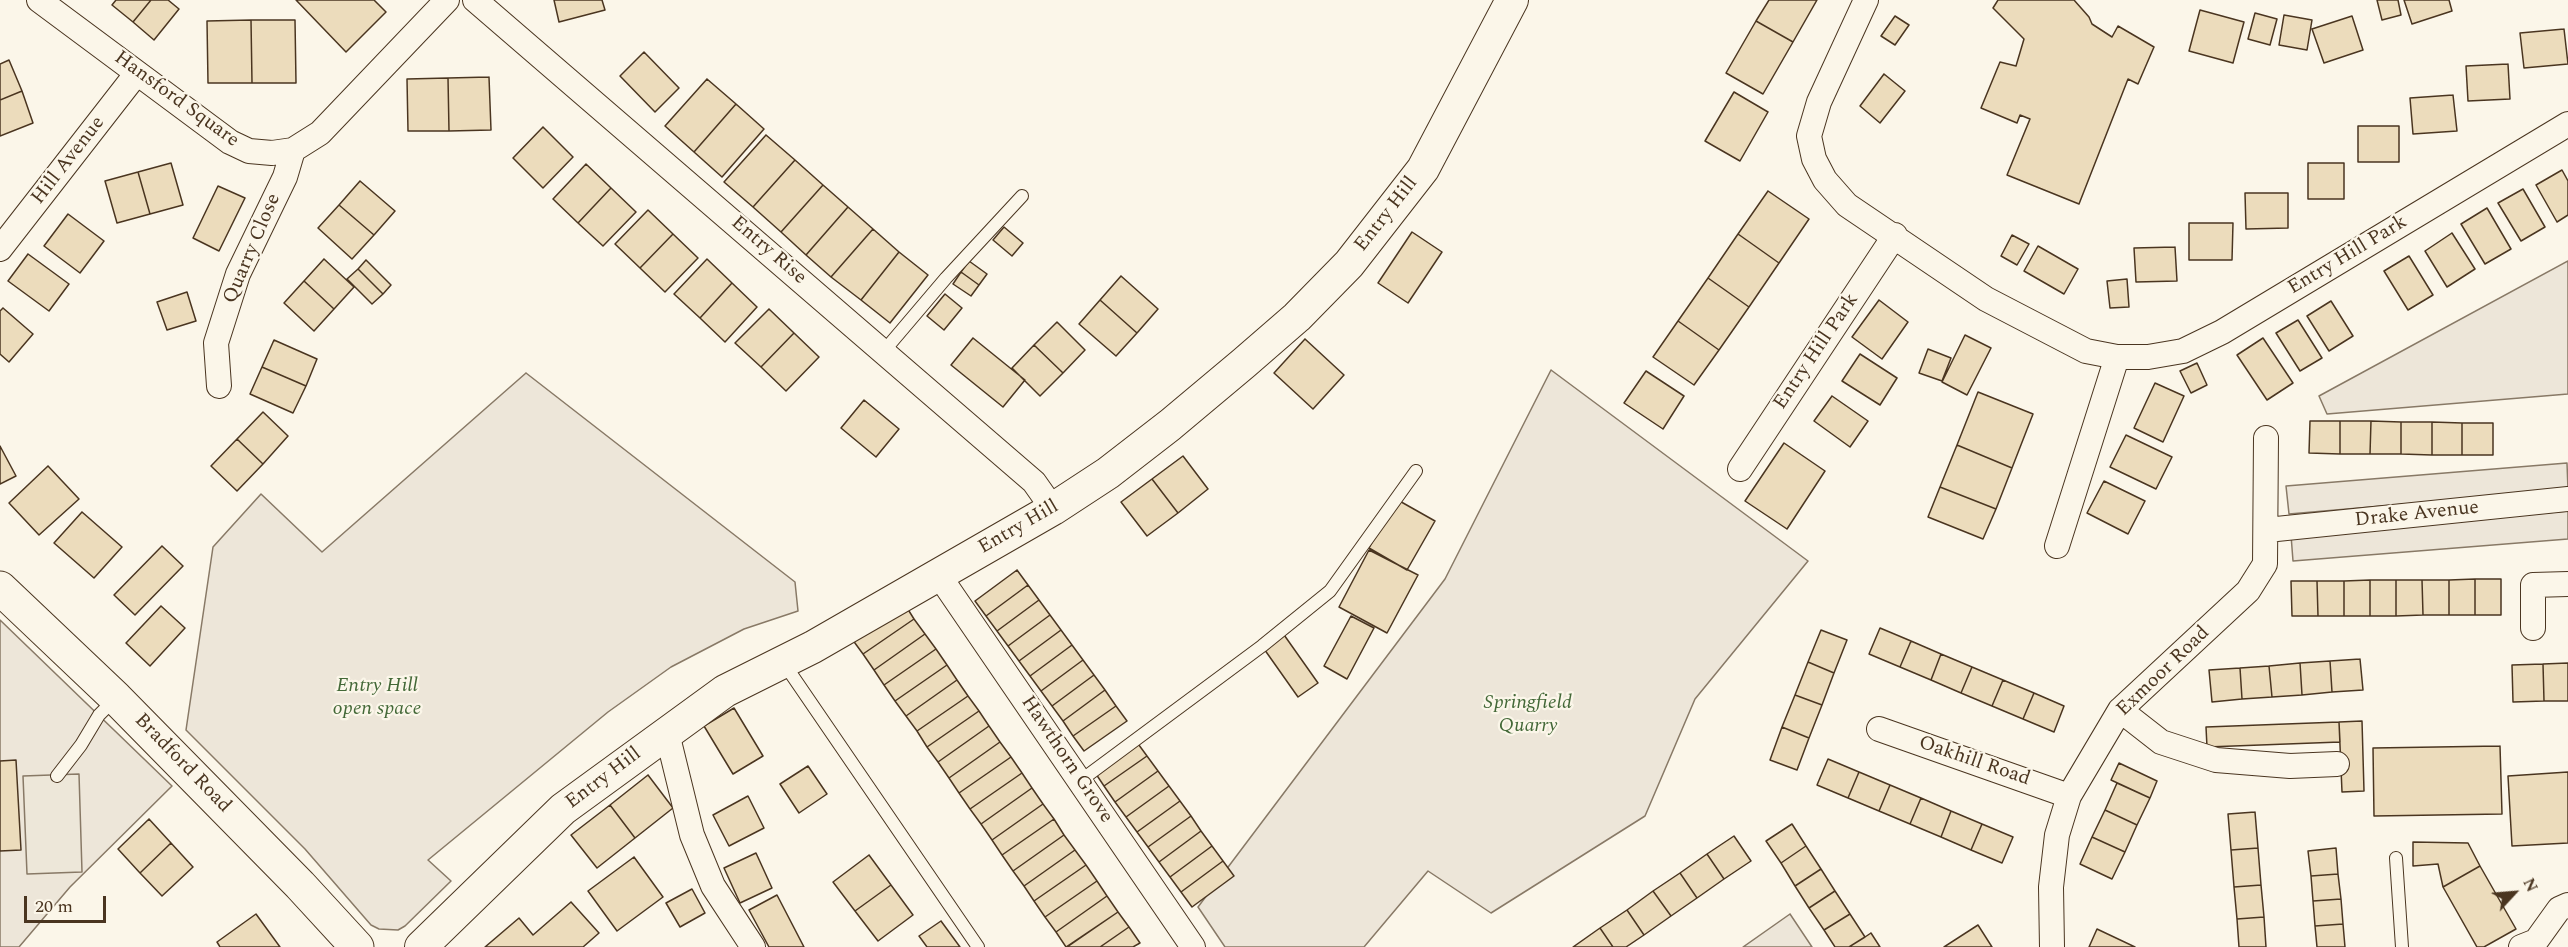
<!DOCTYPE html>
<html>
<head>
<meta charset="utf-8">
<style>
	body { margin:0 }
	#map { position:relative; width:2568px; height:947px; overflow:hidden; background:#fbf6e9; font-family:Spectral,serif }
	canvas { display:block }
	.north { position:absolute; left:2484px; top:863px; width:60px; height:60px; -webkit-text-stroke:4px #fbf6e9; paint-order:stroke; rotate:64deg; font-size:16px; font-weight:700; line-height:24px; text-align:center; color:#4a3520 }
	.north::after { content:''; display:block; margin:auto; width:21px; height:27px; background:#4a3520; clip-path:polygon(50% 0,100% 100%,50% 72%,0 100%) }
	.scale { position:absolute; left:24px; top:896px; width:82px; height:27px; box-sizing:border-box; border:3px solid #4a3520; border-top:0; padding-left:8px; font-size:18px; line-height:21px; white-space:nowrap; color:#4a3520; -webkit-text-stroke:4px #fbf6e9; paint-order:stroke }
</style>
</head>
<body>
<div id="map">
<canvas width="2568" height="947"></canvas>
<div class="north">N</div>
<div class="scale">20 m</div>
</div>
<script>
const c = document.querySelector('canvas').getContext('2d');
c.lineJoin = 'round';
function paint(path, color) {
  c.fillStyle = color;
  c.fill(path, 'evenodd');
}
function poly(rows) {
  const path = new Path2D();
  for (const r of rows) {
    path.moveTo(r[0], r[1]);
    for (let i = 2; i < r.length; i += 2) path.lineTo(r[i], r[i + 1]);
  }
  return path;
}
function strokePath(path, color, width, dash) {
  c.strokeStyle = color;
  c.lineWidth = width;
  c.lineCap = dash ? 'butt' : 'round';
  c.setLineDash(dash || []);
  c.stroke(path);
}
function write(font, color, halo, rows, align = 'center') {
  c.font = font + ' Spectral,serif';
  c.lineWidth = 4.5;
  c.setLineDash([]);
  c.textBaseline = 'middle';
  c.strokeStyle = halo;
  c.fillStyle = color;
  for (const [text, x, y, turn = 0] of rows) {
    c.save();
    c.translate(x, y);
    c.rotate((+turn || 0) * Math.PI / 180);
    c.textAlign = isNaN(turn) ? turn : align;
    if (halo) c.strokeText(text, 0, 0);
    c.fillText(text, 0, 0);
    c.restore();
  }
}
const green = poly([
	[2568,261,2568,394,2327,414,2319,396,2568,261],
	[1551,370,1808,561,1695,699,1645,816,1491,913,1428,871,1364,947,1225,947,1198,907,1445,579,1551,370],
	[526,373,795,582,798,611,744,629,671,667,608,712,428,860,451,881,405,926,398,930,379,929,371,925,305,849,186,730,213,547,261,494,322,552,526,373],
	[2567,463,2568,490,2289,514,2286,486,2567,463],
	[2568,511,2568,539,2293,561,2291,535,2568,511],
	[0,620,172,786,70,887,19,947,0,947,0,620],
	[1790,914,1812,947,1743,947,1790,914]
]);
paint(green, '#ede6d9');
strokePath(green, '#887966', 1.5);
const parking = poly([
	[79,774,82,872,27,874,23,776,79,774]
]);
paint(parking, '#ede7d9');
strokePath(parking, '#887966', 1.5);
const building = poly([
	[116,0,151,0,133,22,112,5,116,0],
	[151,0,168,0,179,9,154,40,133,22,151,0],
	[296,0,374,0,386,12,346,52,296,0],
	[554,0,602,0,605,10,559,22,554,0],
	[1769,0,1817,0,1793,42,1756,21,1769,0],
	[1998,0,2074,0,2089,17,2092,24,2112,37,2118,26,2154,47,2138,84,2128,79,2079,204,2007,175,2030,119,2020,115,2017,123,1981,108,2000,62,2016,66,2024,39,1993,8,1998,0],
	[2377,0,2398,0,2401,15,2382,20,2377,0],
	[2404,0,2449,0,2452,11,2412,24,2404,0],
	[2200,10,2244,22,2233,63,2189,51,2200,10],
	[2255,13,2277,19,2270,45,2248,39,2255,13],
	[2284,15,2312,20,2307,50,2279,45,2284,15],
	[1895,16,1909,25,1895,45,1881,36,1895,16],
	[2352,16,2363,50,2324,63,2312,29,2352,16],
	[251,20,295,20,296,83,252,83,251,20],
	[251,20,252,83,208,83,207,21,251,20],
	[1756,21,1793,42,1763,94,1726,73,1756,21],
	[2564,29,2568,64,2524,68,2520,33,2564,29],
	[644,52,679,88,655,112,620,76,644,52],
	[9,60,22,91,0,100,0,64,9,60],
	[2508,64,2510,99,2468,101,2466,66,2508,64],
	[1884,74,1905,91,1880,123,1860,106,1884,74],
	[489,77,491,130,449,131,448,78,489,77],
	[448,78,449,131,408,131,407,79,448,78],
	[707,79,736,104,694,152,665,126,707,79],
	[22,91,33,123,0,136,0,100,22,91],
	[1734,92,1768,112,1740,161,1705,141,1734,92],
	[2453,95,2457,131,2413,134,2410,98,2453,95],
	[736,104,764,129,722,177,694,152,736,104],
	[2358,126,2399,126,2399,162,2358,162,2358,126],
	[543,127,573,157,543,188,513,158,543,127],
	[766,135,795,160,753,207,724,182,766,135],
	[795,160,823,185,781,232,753,207,795,160],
	[171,163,183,205,150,214,138,172,171,163],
	[2308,163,2344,163,2344,199,2308,199,2308,163],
	[586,164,611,188,578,223,553,199,586,164],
	[2562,170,2568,181,2568,215,2557,222,2536,185,2562,170],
	[138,172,150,214,117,223,105,181,138,172],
	[360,181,395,211,374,235,339,205,360,181],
	[823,185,848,207,806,255,781,232,823,185],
	[218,186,245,198,219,251,193,238,218,186],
	[611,188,636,212,603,246,578,223,611,188],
	[2523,189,2545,227,2521,241,2498,203,2523,189],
	[1768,191,1809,219,1779,263,1738,234,1768,191],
	[2245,193,2288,193,2288,228,2246,229,2245,193],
	[339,205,374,235,352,259,318,228,339,205],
	[848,207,873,229,831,277,806,255,848,207],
	[2487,208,2511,249,2485,264,2461,224,2487,208],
	[648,210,673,234,640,268,615,244,648,210],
	[68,214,104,241,80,273,44,246,68,214],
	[2189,223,2233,223,2232,260,2189,260,2189,223],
	[1004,227,1023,243,1012,256,993,240,1004,227],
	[873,229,899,252,861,300,831,277,873,229],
	[1412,232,1442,252,1408,303,1378,283,1412,232],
	[2452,233,2475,269,2447,287,2425,251,2452,233],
	[673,234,698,258,665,292,640,268,673,234],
	[1738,234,1779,263,1749,307,1708,278,1738,234],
	[2012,235,2029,244,2017,265,2001,256,2012,235],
	[2038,246,2078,269,2064,294,2024,271,2038,246],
	[2175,247,2177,281,2136,282,2134,248,2175,247],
	[899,252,928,275,890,323,861,300,899,252],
	[28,254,69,284,49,311,8,281,28,254],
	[2409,256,2433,295,2408,310,2384,271,2409,256],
	[324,259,354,287,334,309,304,281,324,259],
	[707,259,732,283,700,318,674,294,707,259],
	[366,260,391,285,383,294,358,269,366,260],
	[969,261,987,274,979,285,961,272,969,261],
	[358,269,383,294,372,304,347,279,358,269],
	[961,272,979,285,971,296,953,284,961,272],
	[1121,276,1158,309,1137,333,1100,300,1121,276],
	[1708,278,1749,307,1719,350,1678,321,1708,278],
	[2127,279,2129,307,2110,308,2107,281,2127,279],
	[304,281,334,309,314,331,284,303,304,281],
	[732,283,757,307,725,342,700,318,732,283],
	[187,292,196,321,167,330,157,302,187,292],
	[945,294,962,308,944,330,927,316,945,294],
	[1100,300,1137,333,1116,356,1079,324,1100,300],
	[1879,300,1908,322,1882,359,1852,337,1879,300],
	[2331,301,2353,336,2329,351,2307,316,2331,301],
	[3,308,33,334,9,362,0,354,0,311,3,308],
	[769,309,794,333,761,367,735,343,769,309],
	[2298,320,2322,358,2300,371,2276,333,2298,320],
	[1678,321,1719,350,1694,385,1653,357,1678,321],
	[1057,322,1085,350,1063,373,1034,345,1057,322],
	[794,333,819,357,786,391,761,367,794,333],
	[1965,335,1991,348,1967,395,1942,382,1965,335],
	[973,338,1025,380,1003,407,951,365,973,338],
	[2263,338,2293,383,2267,400,2237,355,2263,338],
	[1305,339,1344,375,1313,409,1274,373,1305,339],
	[274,340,317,359,306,386,262,367,274,340],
	[1034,345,1063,373,1040,396,1012,368,1034,345],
	[1928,349,1951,358,1942,381,1919,373,1928,349],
	[1860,354,1897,378,1880,405,1842,381,1860,354],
	[2197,363,2207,385,2191,393,2180,371,2197,363],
	[262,367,306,386,293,413,250,394,262,367],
	[1646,371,1684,396,1663,429,1624,403,1646,371],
	[2155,383,2184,396,2163,442,2134,428,2155,383],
	[1978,392,2033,414,2012,468,1957,445,1978,392],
	[1832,396,1868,421,1850,447,1814,421,1832,396],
	[864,400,899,429,876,457,841,428,864,400],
	[263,412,288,436,263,464,237,439,263,412],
	[2310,421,2340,421,2340,454,2309,453,2310,421],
	[2340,421,2371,421,2370,454,2340,454,2340,421],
	[2371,421,2401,422,2401,454,2370,454,2371,421],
	[2401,422,2432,422,2432,455,2401,454,2401,422],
	[2432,422,2462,423,2462,455,2432,455,2432,422],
	[2462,423,2493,423,2493,455,2462,455,2462,423],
	[2126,435,2172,457,2156,489,2110,467,2126,435],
	[237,439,263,464,237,491,211,466,237,439],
	[1784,443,1825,471,1787,529,1745,501,1784,443],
	[1957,445,2012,468,1996,509,1940,487,1957,445],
	[0,446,16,476,0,484,0,446],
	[1183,456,1208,489,1178,513,1152,479,1183,456],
	[48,466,79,499,39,535,9,503,48,466],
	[1152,479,1178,513,1147,536,1121,502,1152,479],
	[2104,481,2145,501,2128,534,2087,513,2104,481],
	[1940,487,1996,509,1983,539,1928,517,1940,487],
	[1396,499,1435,521,1407,570,1369,548,1396,499],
	[82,512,122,547,94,578,54,543,82,512],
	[162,546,183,566,135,615,114,595,162,546],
	[1369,550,1418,575,1387,633,1339,607,1369,550],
	[1017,570,1028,585,986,616,975,601,1017,570],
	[2475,579,2475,615,2449,615,2449,580,2475,579],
	[2475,579,2501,579,2501,615,2475,615,2475,579],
	[2370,580,2370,616,2344,616,2344,581,2370,580],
	[2370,580,2396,580,2396,616,2370,616,2370,580],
	[2396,580,2422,580,2423,615,2396,616,2396,580],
	[2422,580,2449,580,2449,615,2423,615,2422,580],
	[2291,581,2317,581,2318,616,2292,616,2291,581],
	[2317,581,2344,581,2344,616,2318,616,2317,581],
	[1028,585,1039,600,997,631,986,616,1028,585],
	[1039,600,1050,615,1008,646,997,631,1039,600],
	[904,603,914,619,863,654,852,639,904,603],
	[161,606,185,628,150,666,126,643,161,606],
	[1050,615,1061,630,1019,661,1008,646,1050,615],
	[1351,616,1374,628,1347,679,1324,666,1351,616],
	[914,619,925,634,874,670,863,654,914,619],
	[1880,628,1911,641,1900,667,1869,654,1880,628],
	[1061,630,1072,645,1030,676,1019,661,1061,630],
	[1821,630,1847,640,1834,673,1808,662,1821,630],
	[1282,632,1318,683,1298,697,1262,646,1282,632],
	[925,634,936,649,884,685,874,670,925,634],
	[1911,641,1941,654,1931,680,1900,667,1911,641],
	[1072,645,1083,660,1041,691,1030,676,1072,645],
	[936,649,947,665,895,701,884,685,936,649],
	[1941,654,1972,667,1961,693,1931,680,1941,654],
	[2360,659,2363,690,2332,692,2330,661,2360,659],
	[1083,660,1094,675,1052,706,1041,691,1083,660],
	[2330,661,2332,692,2302,695,2300,663,2330,661],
	[1808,662,1834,673,1822,705,1795,695,1808,662],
	[2300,663,2302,695,2272,697,2269,666,2300,663],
	[2568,663,2568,701,2544,701,2543,664,2568,663],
	[2543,664,2544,701,2513,702,2512,665,2543,664],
	[947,665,957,680,906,716,895,701,947,665],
	[2269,666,2272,697,2242,699,2240,668,2269,666],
	[1972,667,2003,680,1992,706,1961,693,1972,667],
	[2240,668,2242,699,2212,702,2209,670,2240,668],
	[1094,675,1105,690,1063,721,1052,706,1094,675],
	[957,680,968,696,917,731,906,716,957,680],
	[2003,680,2034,693,2023,719,1992,706,2003,680],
	[1105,690,1116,706,1073,736,1063,721,1105,690],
	[2034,693,2064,706,2054,732,2023,719,2034,693],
	[1795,695,1822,705,1809,738,1782,727,1795,695],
	[968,696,979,711,927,747,917,731,968,696],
	[1116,706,1127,721,1084,751,1073,736,1116,706],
	[734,708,763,756,733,774,704,726,734,708],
	[979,711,989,726,938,762,927,747,979,711],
	[2362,721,2364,791,2342,792,2339,722,2362,721],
	[2339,722,2340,742,2207,747,2206,727,2339,722],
	[989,726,1000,742,949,778,938,762,989,726],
	[1782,727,1809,738,1797,770,1770,760,1782,727],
	[1136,741,1147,756,1104,786,1094,771,1136,741],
	[1000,742,1011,757,959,793,949,778,1000,742],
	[2500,746,2502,814,2374,816,2373,748,2500,746],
	[1147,756,1158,771,1115,802,1104,786,1147,756],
	[1011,757,1022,773,970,809,959,793,1011,757],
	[1828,759,1859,772,1848,798,1817,785,1828,759],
	[16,760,21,850,0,851,0,761,16,760],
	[2119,763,2157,781,2150,798,2111,780,2119,763],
	[808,766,827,794,799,813,780,784,808,766],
	[1158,771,1169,786,1126,817,1115,802,1158,771],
	[1859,772,1890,785,1879,811,1848,798,1859,772],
	[2568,772,2568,843,2512,846,2508,776,2568,772],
	[1022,773,1032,788,981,824,970,809,1022,773],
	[648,775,673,808,635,838,610,805,648,775],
	[2117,783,2150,798,2137,825,2105,810,2117,783],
	[1890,785,1921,798,1910,824,1879,811,1890,785],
	[1169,786,1180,801,1137,832,1126,817,1169,786],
	[1032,788,1043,804,992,840,981,824,1032,788],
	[748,796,764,828,729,846,713,815,748,796],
	[1921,798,1951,811,1941,837,1910,824,1921,798],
	[1180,801,1191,816,1148,847,1137,832,1180,801],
	[1043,804,1054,819,1002,855,992,840,1043,804],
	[610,805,635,838,597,868,571,835,610,805],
	[2105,810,2137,825,2125,852,2092,837,2105,810],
	[1951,811,1982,824,1971,850,1941,837,1951,811],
	[2255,812,2258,848,2231,850,2228,814,2255,812],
	[1191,816,1201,831,1159,862,1148,847,1191,816],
	[149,819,171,843,140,873,118,849,149,819],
	[1054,819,1064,835,1013,871,1002,855,1054,819],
	[1792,824,1806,846,1781,863,1766,841,1792,824],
	[1982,824,2013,837,2002,863,1971,850,1982,824],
	[1201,831,1212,846,1170,877,1159,862,1201,831],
	[1064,835,1075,850,1024,886,1013,871,1064,835],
	[1734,836,1751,861,1724,879,1707,854,1734,836],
	[2092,837,2125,852,2112,879,2080,864,2092,837],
	[2413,842,2468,843,2480,866,2443,887,2438,864,2413,866,2413,842],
	[171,843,193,867,162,896,140,873,171,843],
	[1212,846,1223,861,1181,892,1170,877,1212,846],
	[1806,846,1821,869,1795,886,1781,863,1806,846],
	[2258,848,2261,885,2234,887,2231,850,2258,848],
	[2336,848,2338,874,2311,876,2308,851,2336,848],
	[1075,850,1086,865,1034,901,1024,886,1075,850],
	[756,853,772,888,740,903,724,868,756,853],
	[1707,854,1724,879,1697,898,1680,873,1707,854],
	[869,855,891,885,855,911,833,882,869,855],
	[634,857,663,897,617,931,588,891,634,857],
	[1223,861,1234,876,1192,907,1181,892,1223,861],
	[1086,865,1097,881,1045,917,1034,901,1086,865],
	[2480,866,2516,929,2484,947,2477,947,2443,887,2480,866],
	[1821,869,1835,891,1809,908,1795,886,1821,869],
	[1680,873,1697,898,1671,916,1653,891,1680,873],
	[2338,874,2341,899,2313,901,2311,876,2338,874],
	[1097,881,1107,896,1056,932,1045,917,1097,881],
	[891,885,913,915,878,941,855,911,891,885],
	[2261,885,2264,917,2237,919,2234,887,2261,885],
	[692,889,705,913,680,927,666,903,692,889],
	[1653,891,1671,916,1644,935,1627,910,1653,891],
	[1835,891,1850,914,1824,930,1809,908,1835,891],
	[777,895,804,947,769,947,749,910,777,895],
	[1107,896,1118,912,1066,947,1056,932,1107,896],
	[2341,899,2343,924,2315,926,2313,901,2341,899],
	[571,902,599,933,583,947,485,947,519,918,533,935,571,902],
	[1627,910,1644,935,1626,947,1613,947,1600,928,1627,910],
	[1118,912,1129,927,1100,947,1067,947,1118,912],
	[256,914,280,947,220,947,217,942,256,914],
	[1850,914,1865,937,1849,947,1835,947,1824,930,1850,914],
	[2264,917,2266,947,2239,947,2237,919,2264,917],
	[941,921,960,947,927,947,919,936,941,921],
	[2343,924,2345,947,2317,947,2315,926,2343,924],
	[1978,925,1992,947,1944,947,1978,925],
	[1129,927,1140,943,1133,947,1100,947,1129,927],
	[1600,928,1613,947,1573,947,1600,928],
	[2097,929,2135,947,2089,947,2097,929],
	[1871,933,1880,947,1849,947,1865,937,1871,933]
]);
paint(building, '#ecdcbc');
strokePath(building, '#4a3520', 1.5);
const service = poly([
	[884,351,946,278,1022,196],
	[783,662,978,947],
	[57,776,81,745,99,715,115,699],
	[1080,781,1262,646,1330,591,1416,471],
	[2396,858,2402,947]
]);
const minor = poly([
	[39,0,230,142,249,151,272,153,293,150,320,133,447,0],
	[475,0,1034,482,1053,509],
	[1866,0,1819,102,1809,136,1814,159,1825,180,1847,205,1986,299,2086,351,2117,357,2148,357,2183,351,2222,332,2568,124],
	[0,249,137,73],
	[219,386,216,343,238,274,285,177,293,150],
	[1740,469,1895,235],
	[2267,530,2568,499],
	[2057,546,2117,357],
	[938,574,1193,947],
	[2533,628,2533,585,2568,584],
	[2120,710,2161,742,2216,760,2290,766,2337,764],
	[1879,729,2069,796],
	[667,733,692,835,713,886,753,947],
	[2052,947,2051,887,2057,835,2069,796,2120,710,2248,591,2265,564,2266,438],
	[2521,947,2536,941,2559,909,2568,905]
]);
const tertiary = poly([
	[421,947,563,809,725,691,813,647,1053,509,1108,473,1170,425,1244,363,1297,317,1349,264,1423,169,1512,0]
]);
const primary = poly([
	[0,588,116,698,300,885,357,947]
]);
strokePath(service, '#4a3520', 14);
strokePath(minor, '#4a3520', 26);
strokePath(tertiary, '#4a3520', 34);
strokePath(primary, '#4a3520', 35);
strokePath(service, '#fbf6e9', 12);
strokePath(minor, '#fbf6e9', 24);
strokePath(tertiary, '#fbf6e9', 32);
strokePath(primary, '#fbf6e9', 33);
write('20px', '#4a3520', '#fbf6e9', [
	["Hansford Square",176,100,36],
	["Hill Avenue",69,161,-52],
	["Entry Hill",1387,215,-52],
	["Quarry Close",253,249,-67],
	["Entry Rise",768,251,41],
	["Entry Hill Park",2348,256,-31],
	["Entry Hill Park",1817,352,-56],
	["Drake Avenue",2417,515,-6],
	["Entry Hill",1019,528,-30],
	["Exmoor Road",2164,672,-44],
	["Hawthorn Grove",1066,760,56],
	["Oakhill Road",1974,762,19],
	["Bradford Road",182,764,46],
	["Entry Hill",604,779,-37]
]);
write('italic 20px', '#436837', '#fbf6e9', [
	["Entry Hill",377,687],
	["open space",377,710],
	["Springfield",1528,704],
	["Quarry",1528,727]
]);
</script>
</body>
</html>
